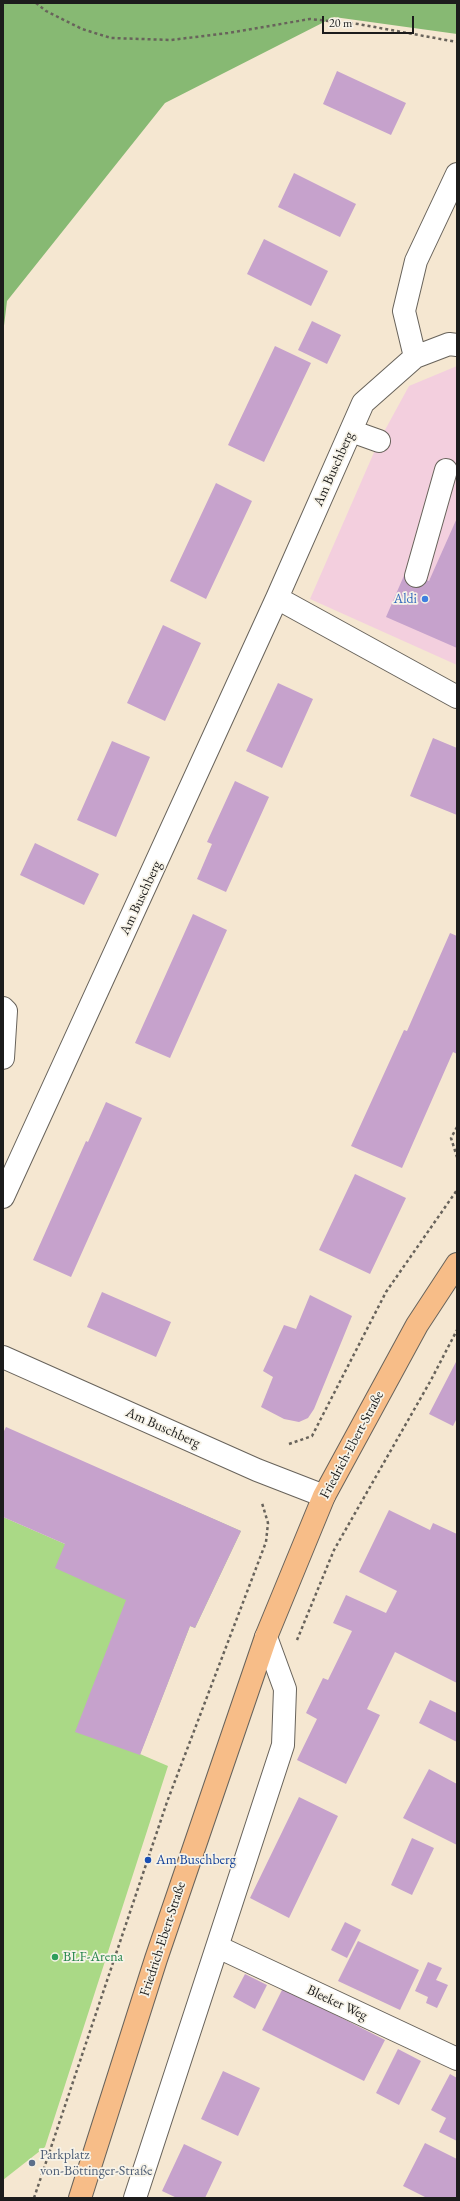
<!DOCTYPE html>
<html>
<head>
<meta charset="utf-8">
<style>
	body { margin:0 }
	#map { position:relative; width:460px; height:2201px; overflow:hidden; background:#f5e7d1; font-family:"EB Garamond",serif }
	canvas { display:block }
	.frame { position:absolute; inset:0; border:4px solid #1c1c1c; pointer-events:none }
	.scale { position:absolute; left:322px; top:16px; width:92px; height:18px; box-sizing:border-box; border:2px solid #1c1c1c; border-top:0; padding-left:5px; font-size:12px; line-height:14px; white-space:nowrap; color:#1c1c1c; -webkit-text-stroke:3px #f7f3e8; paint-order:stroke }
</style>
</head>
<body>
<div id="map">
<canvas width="460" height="2201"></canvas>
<div class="frame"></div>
<div class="scale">20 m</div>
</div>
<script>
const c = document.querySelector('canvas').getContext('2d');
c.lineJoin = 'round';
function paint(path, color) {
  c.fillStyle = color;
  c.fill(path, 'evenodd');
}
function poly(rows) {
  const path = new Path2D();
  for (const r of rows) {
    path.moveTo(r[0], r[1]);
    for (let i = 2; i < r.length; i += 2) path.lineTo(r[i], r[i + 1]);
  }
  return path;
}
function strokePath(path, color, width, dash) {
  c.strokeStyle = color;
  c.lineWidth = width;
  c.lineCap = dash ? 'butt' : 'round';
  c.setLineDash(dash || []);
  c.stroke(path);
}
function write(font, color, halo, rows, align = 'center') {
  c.font = font + ' "EB Garamond",serif';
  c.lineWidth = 3.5;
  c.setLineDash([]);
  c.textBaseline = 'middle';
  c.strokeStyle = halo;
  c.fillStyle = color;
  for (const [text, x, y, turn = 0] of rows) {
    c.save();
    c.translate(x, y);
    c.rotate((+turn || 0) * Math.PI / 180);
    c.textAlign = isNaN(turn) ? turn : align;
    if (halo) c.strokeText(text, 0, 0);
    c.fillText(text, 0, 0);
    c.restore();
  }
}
paint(poly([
	[457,366,457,665,310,599,379,441,409,386]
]), '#f3cfde');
paint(poly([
	[97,1468,241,1531,195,1628,190,1626,140,1754,168,1766,45,2147,3,2180,3,1517,65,1544]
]), '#aad986');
paint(poly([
	[3,3,457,3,457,34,334,17,165,103,7,301,3,334]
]), '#87b973');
paint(poly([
	[337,71,406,103,391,135,323,104],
	[294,173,356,204,340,237,278,207],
	[264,239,328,271,311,306,247,274],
	[312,321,341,335,327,364,298,350],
	[275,346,311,363,264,462,228,445],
	[216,483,252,501,206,599,170,581],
	[457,518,457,648,386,617,406,571,429,581],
	[163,625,201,643,165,721,127,703],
	[278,683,313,699,282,768,246,751],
	[433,738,457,748,457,815,410,796],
	[112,741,150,757,116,837,77,820],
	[235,781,269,797,226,892,197,879,212,844,207,842],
	[35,843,99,874,84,905,20,875],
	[193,914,227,930,170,1058,135,1043],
	[450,933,457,936,457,1054,453,1052,402,1168,351,1146,404,1030,407,1031],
	[106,1102,142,1118,71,1277,33,1260,86,1141,88,1142],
	[355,1174,406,1198,370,1274,319,1250],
	[102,1292,171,1322,156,1357,87,1327],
	[310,1295,352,1316,314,1409,308,1418,299,1422,284,1419,261,1407,273,1377,263,1371,284,1325,296,1329],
	[457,1360,457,1418,453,1426,429,1414],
	[6,1427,241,1531,195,1628,190,1626,140,1755,75,1732,126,1600,55,1568,65,1544,3,1517,3,1433],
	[389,1510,430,1530,433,1523,457,1534,457,1683,395,1652,367,1709,380,1715,346,1784,297,1760,317,1719,306,1713,323,1678,328,1680,352,1631,333,1623,346,1595,386,1613,397,1591,359,1572],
	[430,1700,457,1713,457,1742,419,1723],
	[429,1769,457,1784,457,1845,403,1818],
	[299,1797,338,1816,289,1918,250,1898],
	[412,1838,434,1848,412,1895,391,1885],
	[345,1922,361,1930,347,1958,331,1950],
	[358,1941,419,1970,400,2010,338,1981],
	[428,1962,442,1968,436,1980,448,1985,437,2008,426,2003,428,1997,415,1991],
	[245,1974,267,1985,255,2009,233,1997],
	[283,1988,385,2040,364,2081,262,2030],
	[398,2049,421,2061,399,2105,376,2093],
	[223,2071,260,2088,238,2136,201,2119],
	[450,2074,457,2078,457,2141,439,2132,446,2118,431,2110],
	[425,2143,457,2159,457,2198,427,2198,403,2186],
	[184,2144,222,2162,205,2198,177,2198,162,2191]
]), '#c6a2cc');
const minor = poly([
	[415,357,404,311,416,261,457,174],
	[351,431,379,441],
	[416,576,446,470],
	[277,598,457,697],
	[3,1008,6,1011,3,1058],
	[3,1197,277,598,363,403,415,357,449,344,457,345],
	[3,1357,257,1470,324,1496],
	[218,1947,457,2059],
	[135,2198,283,1745,285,1689,266,1637]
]);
const major = poly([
	[80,2198,156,1959,266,1637,324,1496,417,1325,457,1264]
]);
strokePath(minor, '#68635b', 24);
strokePath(major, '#68635b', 24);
strokePath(poly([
	[36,3,46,11,82,29,111,38,171,40,228,33,310,19,358,24,457,42],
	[457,1127,451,1138,457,1157],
	[289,1444,312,1436,386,1292,457,1190],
	[297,1640,334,1550,431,1380,457,1330],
	[34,2198,167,1802,266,1542,268,1523,262,1503]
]), '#68635b', 2.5, [3, 3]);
strokePath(minor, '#fff', 22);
strokePath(major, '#f7bd88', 22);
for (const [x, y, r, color] of [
	[425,599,4,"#3f7fe0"],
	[148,1860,4,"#1a4fb4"],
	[55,1957,4,"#2e9e5b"],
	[32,2163,4,"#5c6f8a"]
]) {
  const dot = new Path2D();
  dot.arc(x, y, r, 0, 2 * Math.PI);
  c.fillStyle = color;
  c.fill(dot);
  strokePath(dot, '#f7f3e8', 1.5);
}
write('14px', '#1c1c1c', '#f7f3e8', [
	["Am Buschberg",334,469,-66],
	["Am Buschberg",141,898,-65],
	["Am Buschberg",163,1428,24],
	["Friedrich-Ebert-Straße",352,1445,-62],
	["Friedrich-Ebert-Straße",163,1939,-72],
	["Bleeker Weg",337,2003,25]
]);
write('14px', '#366cbe', '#f7f3e8', [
	["Aldi",417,599]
], 'right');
write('14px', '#164399', '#f7f3e8', [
	["Am Buschberg",156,1860]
], 'left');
write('14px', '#27864d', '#f7f3e8', [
	["BLF-Arena",63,1957]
], 'left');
write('14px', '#4e5e75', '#f7f3e8', [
	["Parkplatz",40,2155],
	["von-Böttinger-Straße",40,2171]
], 'left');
</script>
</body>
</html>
